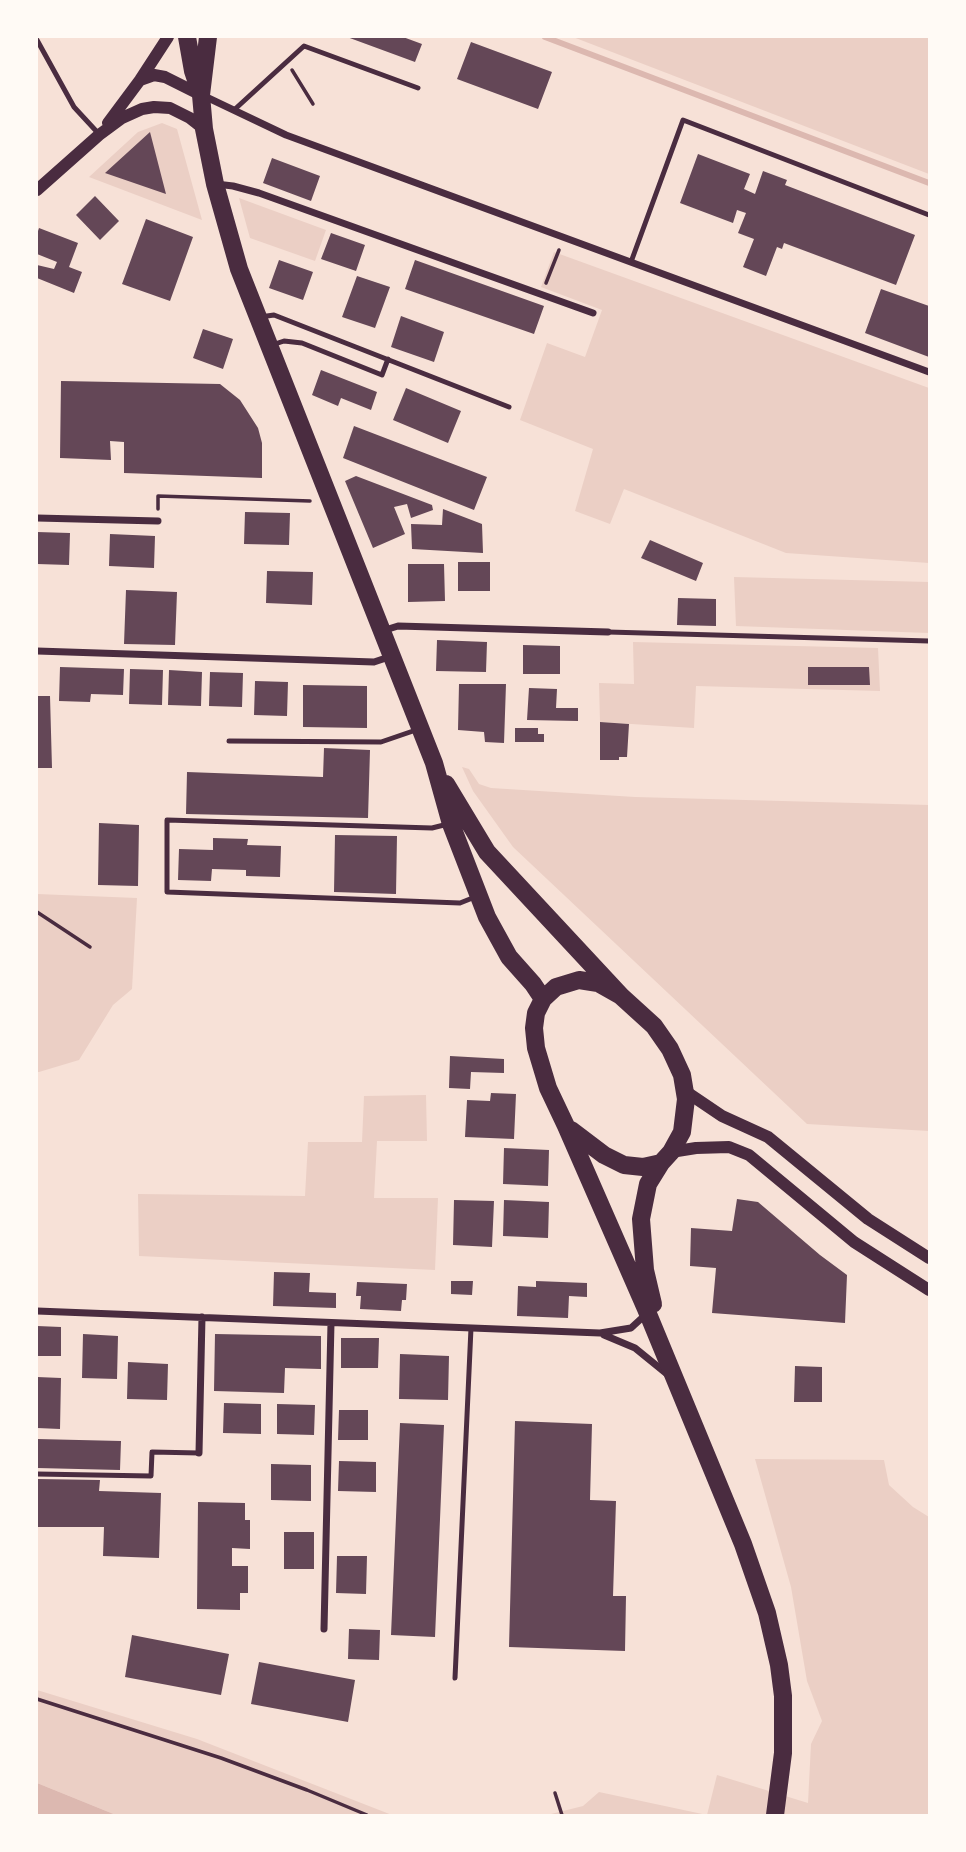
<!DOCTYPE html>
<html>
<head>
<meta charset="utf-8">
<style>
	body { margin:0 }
	#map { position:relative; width:966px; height:1852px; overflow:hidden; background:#f7e1d7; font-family:Mulish,sans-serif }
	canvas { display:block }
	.frame { position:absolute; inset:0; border:38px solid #fffaf5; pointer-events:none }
</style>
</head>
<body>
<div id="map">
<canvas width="966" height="1852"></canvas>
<div class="frame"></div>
</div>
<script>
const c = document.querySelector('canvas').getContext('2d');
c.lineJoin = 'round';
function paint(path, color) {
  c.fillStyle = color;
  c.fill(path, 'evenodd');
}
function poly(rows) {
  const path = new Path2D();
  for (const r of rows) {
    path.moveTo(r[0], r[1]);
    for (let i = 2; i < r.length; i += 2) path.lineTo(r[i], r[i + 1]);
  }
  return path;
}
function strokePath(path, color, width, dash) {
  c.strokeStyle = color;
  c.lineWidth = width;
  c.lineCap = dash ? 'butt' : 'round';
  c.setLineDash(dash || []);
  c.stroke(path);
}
paint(poly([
	[573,37,929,37,929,174],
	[162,123,177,129,202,220,89,177,138,132],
	[239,198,326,230,315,261,250,238],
	[554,252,929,388,929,563,786,553,624,489,610,524,575,511,593,449,520,420,547,343,585,357,602,310,541,287],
	[734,577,929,582,929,633,736,626],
	[633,642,878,648,880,691,696,686,694,728,600,722,599,683,634,684],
	[462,767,469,769,479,784,491,788,635,797,929,805,929,1131,807,1124,513,847,473,791],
	[37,894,137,898,132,989,113,1005,79,1060,39,1072,37,1072],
	[426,1095,427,1141,377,1141,374,1198,438,1198,435,1270,139,1256,138,1194,305,1196,308,1142,362,1142,364,1096],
	[755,1459,884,1460,889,1485,913,1507,929,1517,929,1815,547,1815,583,1806,599,1792,707,1815,717,1775,808,1803,811,1744,822,1721,807,1681,791,1587],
	[37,1690,197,1739,392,1815,116,1815,37,1783]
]), '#ebcfc5');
paint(poly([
	[37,1783,116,1815,37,1815]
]), '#dcb8b0');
strokePath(poly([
	[545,37,929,183]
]), '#dcb8b0', 6);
paint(poly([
	[347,37,403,37,422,44,415,62],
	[471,42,552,72,538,109,457,79],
	[150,132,166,194,105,173],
	[698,154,750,174,744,189,755,194,763,171,787,180,785,185,915,235,896,285,784,243,782,249,777,247,766,276,743,267,754,239,738,233,746,213,737,210,733,223,680,203],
	[272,158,320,176,311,201,263,183],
	[95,196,119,221,100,240,76,215],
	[146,219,193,237,170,301,122,284],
	[39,228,78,243,69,267,82,272,74,293,37,278,37,265,54,269,57,262,37,254,37,234],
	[331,233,365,245,356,271,321,259],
	[279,260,313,272,303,300,269,288],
	[415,260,544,306,534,334,405,289],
	[357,276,390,287,375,328,342,317],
	[881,289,929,306,929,357,865,333],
	[401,316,444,332,434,362,391,347],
	[203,329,233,339,223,369,193,358],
	[321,370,377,392,371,410,341,398,338,406,312,395],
	[61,381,220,384,240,400,258,428,262,443,262,478,124,473,124,442,110,441,111,460,60,458],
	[406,388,461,411,448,443,393,420],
	[354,426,487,477,474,510,343,458],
	[356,476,432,505,433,510,411,518,407,504,394,507,405,534,373,548,345,481],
	[443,509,482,524,483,553,412,549,411,524,442,525],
	[245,512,290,513,289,545,244,544],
	[37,532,70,533,69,565,37,564],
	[110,534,155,536,154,568,109,566],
	[650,540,703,563,696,581,641,558],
	[458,562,490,562,490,591,458,591],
	[408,564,444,564,445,601,408,602],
	[267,571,313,572,312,605,266,603],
	[126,590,177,592,175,645,124,644],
	[678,598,716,599,716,626,677,625],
	[437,640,487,642,486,672,436,671],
	[523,645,560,646,560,674,523,674],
	[60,667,124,669,123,695,91,694,90,702,59,701],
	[808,667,869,667,870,685,808,685],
	[130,669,163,670,162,705,129,704],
	[169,670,202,672,201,706,168,705],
	[210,672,243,673,242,707,209,706],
	[255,681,288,682,287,716,254,715],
	[459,684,506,684,504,743,485,742,484,732,458,730],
	[303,685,367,686,367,728,303,727],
	[529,688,557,689,556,708,578,708,578,721,527,720],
	[37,696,50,696,52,768,37,768],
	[600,722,629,724,627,757,619,757,619,760,600,760],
	[515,728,538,728,538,734,544,734,544,742,515,742],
	[324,748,370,750,368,818,186,814,187,772,323,777],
	[99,823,139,825,138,886,98,885],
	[335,835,397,836,396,894,334,892],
	[213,838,248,839,247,845,281,846,280,877,246,876,246,870,212,869,211,881,178,880,179,849,213,850],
	[450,1056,504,1059,504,1073,471,1072,470,1089,449,1088],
	[491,1093,516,1094,514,1139,465,1137,467,1100,490,1101],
	[504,1148,549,1150,548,1186,503,1184],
	[737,1199,758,1202,820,1255,847,1275,845,1323,712,1313,716,1268,690,1266,691,1228,732,1231],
	[454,1200,494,1201,492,1247,453,1245],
	[504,1200,549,1202,548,1238,503,1236],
	[274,1272,310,1273,309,1292,336,1293,336,1308,273,1306],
	[451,1281,473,1281,472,1295,451,1294],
	[536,1281,587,1283,587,1297,569,1296,568,1318,517,1316,518,1286,536,1287],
	[357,1282,407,1284,406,1300,402,1300,401,1311,360,1309,361,1296,356,1296],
	[37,1326,61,1327,61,1356,37,1356],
	[83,1334,118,1336,117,1379,82,1378],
	[215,1334,321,1336,321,1369,285,1368,284,1393,214,1391],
	[341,1338,379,1338,378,1368,341,1368],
	[400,1354,449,1356,448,1400,399,1399],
	[128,1362,168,1364,167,1400,127,1399],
	[795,1366,822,1367,822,1402,794,1402],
	[37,1377,61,1378,60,1429,37,1428],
	[224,1403,261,1404,261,1434,223,1433],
	[277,1404,315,1405,314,1435,277,1434],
	[339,1410,368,1410,368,1440,338,1440],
	[515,1421,592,1424,590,1500,616,1501,613,1596,626,1596,625,1651,509,1647],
	[400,1423,444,1425,435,1637,391,1635],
	[37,1439,121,1441,120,1470,37,1468],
	[339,1461,376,1462,376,1492,338,1491],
	[271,1464,311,1465,311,1501,271,1500],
	[37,1479,100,1480,99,1491,161,1493,159,1558,103,1556,104,1527,37,1527],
	[198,1502,245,1503,245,1520,250,1520,250,1549,232,1548,232,1566,248,1566,248,1593,240,1593,240,1610,197,1609],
	[284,1532,314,1532,314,1569,284,1569],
	[337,1556,367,1556,366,1594,336,1593],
	[349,1629,380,1630,379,1660,348,1659],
	[132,1635,229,1654,221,1695,125,1677],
	[259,1662,355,1680,348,1722,251,1704]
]), '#644757');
strokePath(poly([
	[292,70,313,104],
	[546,283,559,250],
	[158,509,158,496,310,501],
	[37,912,90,947],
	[37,1699,221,1758,307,1790,367,1815],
	[555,1793,562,1815]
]), '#4a2c40', 3.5);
strokePath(poly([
	[37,40,74,107,98,133],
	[234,110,304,46,418,88],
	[631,262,683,120,929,215],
	[260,317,274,315,509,407],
	[272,345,284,341,302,343,382,375,388,359],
	[608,632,929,641],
	[229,741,381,742,416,730],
	[448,824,432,828,167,820,167,892,460,903,475,897],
	[37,1474,151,1476,152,1452,199,1453],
	[455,1678,471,1328]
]), '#4a2c40', 5);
strokePath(poly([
	[202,95,286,135,929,372],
	[216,184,233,186,259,193,593,313],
	[37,518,158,521],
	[382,631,398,626,608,632],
	[37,651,374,662,392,656],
	[37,1311,600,1333,631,1328,643,1317,645,1312],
	[604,1335,635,1348,667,1374],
	[199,1453,202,1317],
	[324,1629,331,1323]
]), '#4a2c40', 7);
strokePath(poly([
	[140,80,154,75,165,77,201,95],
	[108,123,140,80,168,37],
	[37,190,99,135,122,118,142,109,154,107,170,108,190,118,204,129],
	[685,1091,722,1116,768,1137,868,1219,929,1258],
	[671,1152,696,1148,729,1147,749,1155,854,1242,929,1290]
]), '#4a2c40', 12);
strokePath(poly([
	[187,37,193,71,200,92],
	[208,37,201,95,204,129,215,184,239,269,434,763,451,824,487,917,509,957,533,984,543,999],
	[446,784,487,852,621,996,654,1026,670,1049,682,1075,686,1099,682,1132,671,1152,661,1163,648,1184,641,1219,645,1270,653,1304],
	[621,996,598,983,579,980,556,987,543,999,536,1013,534,1028,536,1048,548,1088,566,1126,646,1309,743,1544,767,1613,779,1665,783,1696,783,1753,775,1815],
	[571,1130,604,1155,624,1165,643,1167,661,1163]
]), '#4a2c40', 18);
</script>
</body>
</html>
